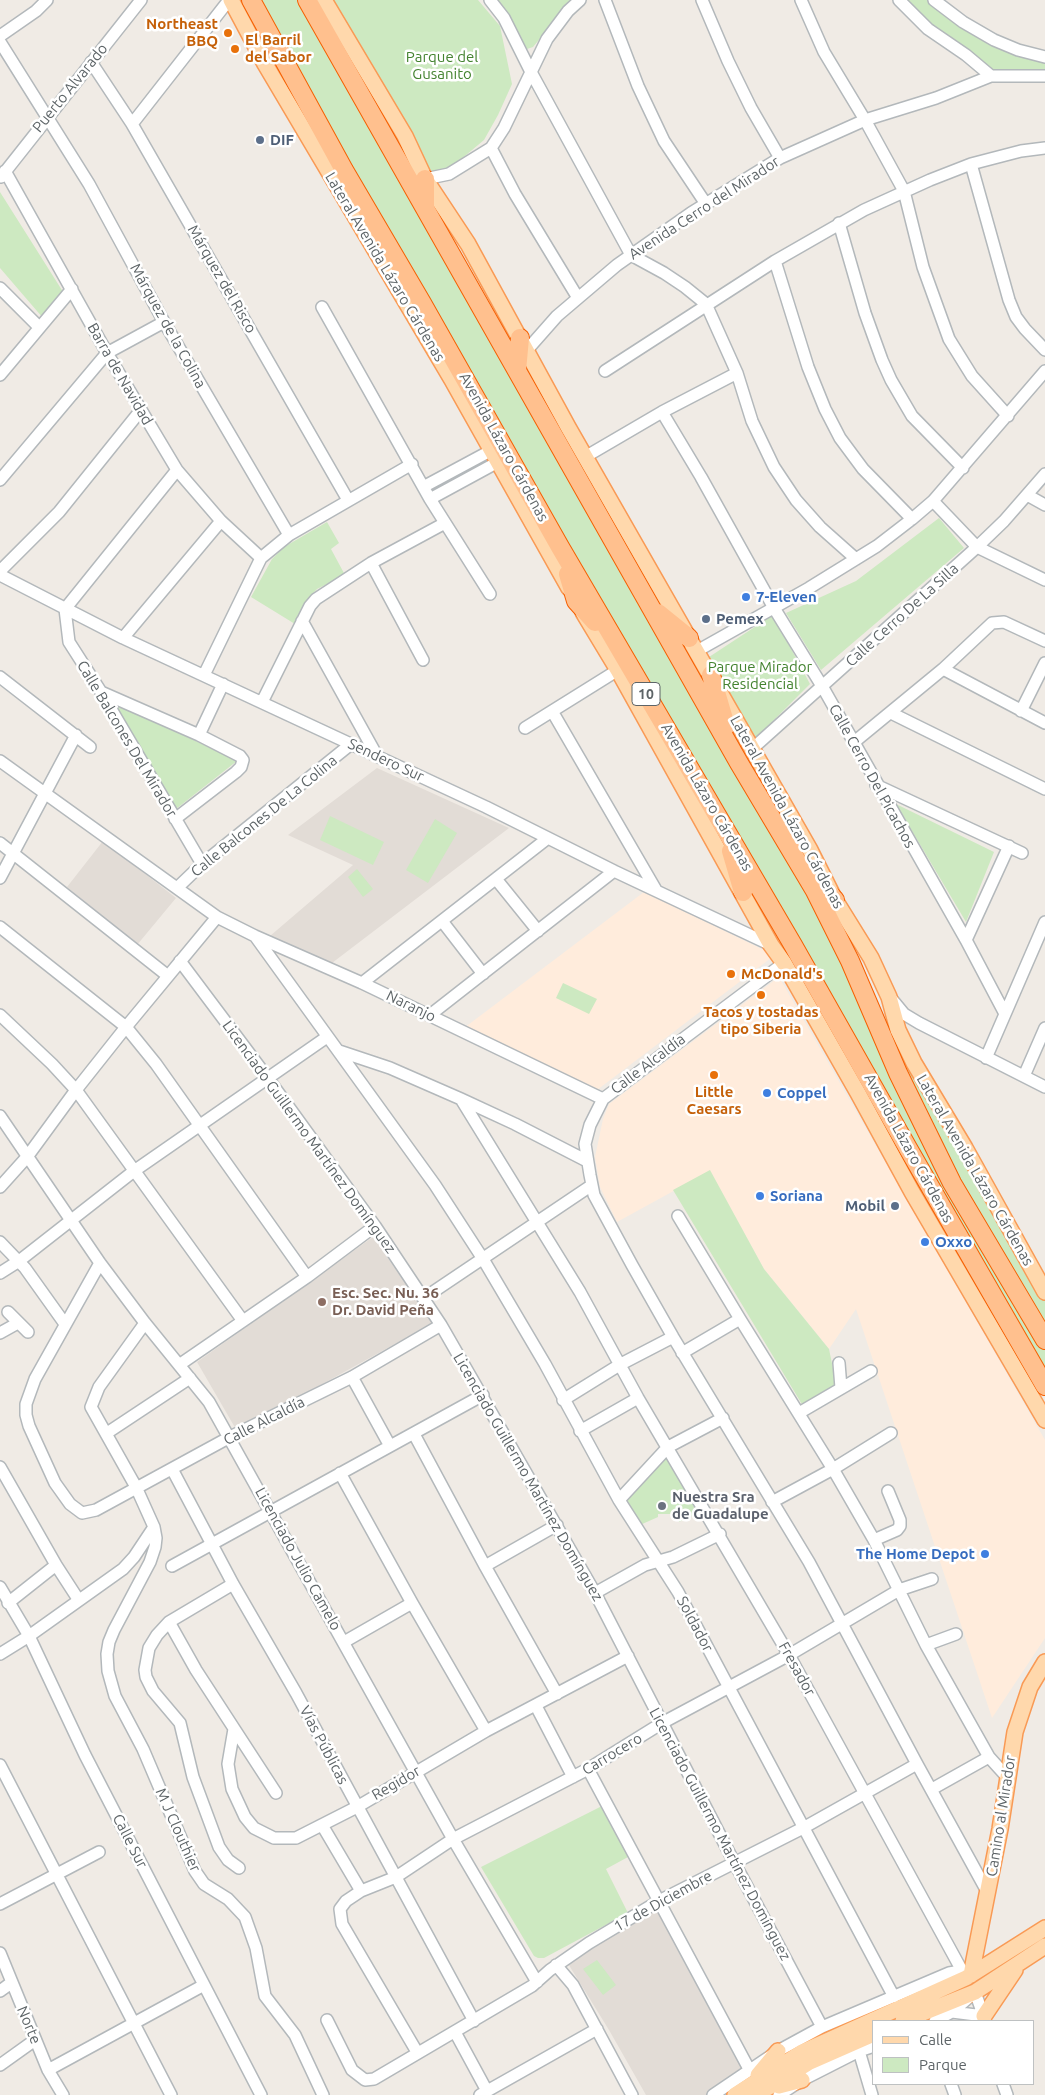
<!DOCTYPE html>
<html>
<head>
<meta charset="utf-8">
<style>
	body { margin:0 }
	#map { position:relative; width:1045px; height:2095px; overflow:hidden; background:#f0ebe5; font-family:Ubuntu,sans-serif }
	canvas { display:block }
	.legend { position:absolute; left:872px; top:2020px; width:162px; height:65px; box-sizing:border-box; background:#fff; border:1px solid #bec1c2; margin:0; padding:6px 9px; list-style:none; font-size:15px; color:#5d6467 }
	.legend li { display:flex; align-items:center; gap:10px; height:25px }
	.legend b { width:25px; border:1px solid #bec1c2 }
</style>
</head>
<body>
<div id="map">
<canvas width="1045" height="2095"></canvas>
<ul class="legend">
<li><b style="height:6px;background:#ffd8ac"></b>Calle</li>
<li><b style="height:14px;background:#cde9c1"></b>Parque</li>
</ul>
</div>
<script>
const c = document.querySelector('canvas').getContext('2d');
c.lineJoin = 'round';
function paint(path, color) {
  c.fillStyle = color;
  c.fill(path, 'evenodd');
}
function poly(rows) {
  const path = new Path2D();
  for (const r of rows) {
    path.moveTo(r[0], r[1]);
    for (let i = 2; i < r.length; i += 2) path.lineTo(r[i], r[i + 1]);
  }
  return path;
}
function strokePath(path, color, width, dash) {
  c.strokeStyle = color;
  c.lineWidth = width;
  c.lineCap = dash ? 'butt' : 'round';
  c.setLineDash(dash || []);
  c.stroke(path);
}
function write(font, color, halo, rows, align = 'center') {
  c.font = font + ' Ubuntu,sans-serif';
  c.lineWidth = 5;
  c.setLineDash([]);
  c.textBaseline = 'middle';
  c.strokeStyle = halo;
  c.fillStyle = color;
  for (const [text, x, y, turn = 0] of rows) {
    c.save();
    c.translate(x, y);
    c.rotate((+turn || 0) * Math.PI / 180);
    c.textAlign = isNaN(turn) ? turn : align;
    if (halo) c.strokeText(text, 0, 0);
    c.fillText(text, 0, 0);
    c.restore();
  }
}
paint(poly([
	[644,892,770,953,771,958,597,1090,464,1028],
	[779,977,1045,1440,1045,1638,992,1718,856,1309,829,1349,764,1269,710,1171,617,1222,600,1187,595,1157,603,1119,609,1104]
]), '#ffecdc');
paint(poly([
	[377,768,509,828,332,963,270,936,353,865,288,835],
	[103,841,176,898,137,945,67,887],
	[373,1237,433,1323,237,1431,197,1362],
	[658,1908,749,2066,706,2095,646,2095,609,2030,567,1962]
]), '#e2dcd6');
paint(poly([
	[254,0,303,0,956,1149,1045,1298,1045,1389],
	[327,0,478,0,500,26,512,84,498,115,484,140,447,171,434,176],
	[498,0,576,0,563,11,533,47,527,49,503,6],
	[901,0,936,0,956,18,1045,57,1045,76,991,76],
	[0,192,65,295,43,318,0,268],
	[939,518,964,548,821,670,786,613,856,581],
	[327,522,339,543,331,549,345,575,317,589,308,599,295,624,251,597,272,559,284,547],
	[773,615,810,684,752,742,706,659],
	[113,701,237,761,176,809],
	[896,804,994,852,966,922],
	[330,816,384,842,373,865,320,840],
	[435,819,457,833,428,883,406,870],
	[357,869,373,889,363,897,348,877],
	[563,983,597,999,589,1014,556,998],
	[710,1170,764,1269,829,1349,837,1388,803,1406,673,1190],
	[667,1457,698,1513,679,1522,678,1514,658,1514,658,1517,640,1525,626,1501],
	[602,1806,628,1857,606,1869,628,1913,544,1958,538,1958,534,1956,481,1867],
	[597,1960,616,1985,603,1995,583,1969]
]), '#cde9c1');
const minor = poly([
	[490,0,504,18,531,72,631,255,664,273,685,287,706,304,737,373,752,421,774,467,796,500,820,527,856,559],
	[605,0,638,86,664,141,706,204],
	[702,0,728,61,751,108,780,158],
	[801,0,824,52,865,120,904,191,923,267,949,339,972,376,1008,416],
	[899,0,928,29,966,55,991,76,1045,76],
	[934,0,963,22,994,40,1018,50,1045,57],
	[0,36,36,11,47,0],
	[0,42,89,184,164,322,289,535],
	[91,62,132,124,348,500],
	[132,124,229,0],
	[491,148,515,194,578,298],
	[971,164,1009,300,1016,317,1025,329,1045,350],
	[5,171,107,353,177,470,221,521,261,558],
	[1,177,141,0],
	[425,179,449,174,491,148,504,128,547,39,568,11,580,0],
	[839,223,865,313,882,360,891,380,912,416,963,468],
	[775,261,808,367,825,409,840,438,863,469,912,519],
	[0,288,39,327],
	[322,307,430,499,490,594],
	[527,350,557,316,617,265,691,213,780,158,865,120,936,98,991,76],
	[605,371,775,261,864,210,930,180,971,164,1021,151,1045,148],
	[0,375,72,289],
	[662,412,701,477,774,608,822,686,966,940,1004,1012],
	[585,457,662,412,737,373],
	[177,470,65,609,69,642,101,692,202,864],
	[0,480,107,353,164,322],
	[425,486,492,450],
	[1027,495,1045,505],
	[430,499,498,462],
	[933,501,977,547,1045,580],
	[371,563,423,660],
	[0,571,59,512,141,410],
	[0,575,123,638,486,807,614,871,771,945],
	[302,621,377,756],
	[123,638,221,521],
	[697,651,809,588,877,546,912,519,933,501,1045,371],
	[943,669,1045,723],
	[204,675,261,558,289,535,412,464],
	[0,677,90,747],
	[101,692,199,735,240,756,243,760,241,767,236,772,175,819],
	[262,702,310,606,316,599,371,563,445,523],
	[552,711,656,890],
	[1021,711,1045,663],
	[891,713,1045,789],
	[525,728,618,670],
	[199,735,223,684],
	[853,743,943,669,992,623,1004,622,1045,641],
	[752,749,977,547,1004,521,1045,474],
	[0,761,217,917,255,936,362,983,603,1099],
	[876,785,1022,853],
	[0,843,168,976],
	[0,878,76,735],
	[496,879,538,931],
	[177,888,202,864,351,744],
	[442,921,483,974],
	[0,927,126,1027,156,1064,307,1277],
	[255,936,435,1185,483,1259,545,1364,619,1500,678,1592,894,1997],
	[966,940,1009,846],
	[180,961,267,1077,375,1226,441,1325,595,1593,734,1862,822,2027],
	[784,963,603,1099,590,1125,585,1144,590,1175,594,1195,632,1265,673,1337,809,1562,917,1764,988,1893],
	[362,983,548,838],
	[890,997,904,1014,919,1023,1045,1087],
	[0,1015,52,1064,76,1090,243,1321],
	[430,1015,614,871],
	[339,1051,390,1068,461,1099,515,1124,587,1161],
	[986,1058,1045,922],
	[1024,1076,1045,1028],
	[461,1099,580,1292,638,1398,789,1655,966,1978],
	[0,1116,100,1263,145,1323,209,1402,453,1839,537,1982],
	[0,1187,27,1157,76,1090,126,1027,217,917],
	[678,1216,740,1319,833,1469,874,1540,926,1645,989,1757,1008,1778],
	[0,1242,25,1268,65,1324],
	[100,1263,35,1379,26,1404,26,1415,29,1426,55,1483,70,1504,82,1513,96,1510,230,1437,352,1377,441,1325],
	[0,1273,19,1261,134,1171,327,1037],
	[424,1298,592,1185],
	[8,1312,28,1332],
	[145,1323,99,1387,91,1407,136,1487,154,1527,156,1538,155,1547,150,1562,114,1630,109,1642,107,1654,108,1671,115,1696,143,1749,195,1871,204,1884,228,1899,245,1917,256,1948,265,1996,295,2035,323,2095],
	[0,1333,18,1323],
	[682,1353,740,1319],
	[839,1363,841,1388],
	[179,1365,307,1277,375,1226],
	[352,1377,390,1446],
	[563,1400,621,1364,673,1337],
	[799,1413,871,1371],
	[580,1431,638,1398],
	[107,1433,190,1378],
	[414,1434,485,1566,557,1694],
	[0,1467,56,1565,78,1599],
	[172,1469,233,1584,296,1693,474,2021],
	[340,1473,412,1603,486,1731],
	[619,1500,668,1447,723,1418],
	[772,1502,833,1469,891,1433],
	[874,1540,897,1530,900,1526,900,1520,888,1491],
	[172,1566,483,1395],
	[485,1566,557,1525],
	[233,1584,169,1622,157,1635,149,1648,145,1670,146,1677,153,1691,180,1723,193,1777,219,1847,228,1860,239,1868],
	[0,1587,29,1636,85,1755,261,2095],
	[595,1593,645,1565,673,1557,720,1534],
	[8,1603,56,1565],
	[169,1622,196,1670,276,1793],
	[344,1642,412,1603],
	[926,1645,956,1634],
	[0,1654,29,1636,123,1569,134,1557,154,1527],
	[536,1706,573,1777],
	[234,1729,228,1764,232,1789,245,1817,254,1828,274,1838,296,1838,357,1807,486,1731,628,1656],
	[0,1765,171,2095],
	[588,1769,749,2069],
	[932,1789,989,1757],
	[322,1825,361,1891],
	[0,1904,99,1852],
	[0,1953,48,2070,63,2095],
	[556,1965,573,1985,632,2095],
	[0,1991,11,1983],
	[952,2012,984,2016],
	[327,2020,352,2070,365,2080,374,2079,532,1986,550,1970,589,1943,659,1901,803,1828,917,1764],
	[935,2021,952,2012,975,1992,985,2020],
	[455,2032,487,2091],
	[859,2051,872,2095],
	[417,2052,342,1924,340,1909,346,1901,361,1891,396,1877,453,1839,588,1769,662,1723,789,1655,899,1590,932,1579],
	[0,2065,35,2040],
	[48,2070,204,1985],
	[951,2084,955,2095],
	[1003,2084,1007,2095],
	[480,2095,597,2029],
	[713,2095,778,2051,822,2027,949,1973,955,1972,966,1978],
	[779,2095,802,2080,859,2051,874,2046]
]);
const major = poly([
	[231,0,265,64,452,380,569,588],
	[324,0,405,136,425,179,468,244,568,427,810,850,835,900,871,958,889,997,898,1030,914,1063,965,1148,1045,1292],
	[583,612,618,670,771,945,784,963,858,1093,912,1192,1045,1420],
	[971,1975,1000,1829,1015,1732,1030,1687,1045,1662],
	[984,2016,1015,1970],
	[903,2021,975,1992,1045,1946],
	[758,2075,778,2051],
	[779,2086,802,2080],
	[735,2095,802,2052,966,1978,1045,1928],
	[756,2095,808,2063,874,2034]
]);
const highway = poly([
	[251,0,344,170,422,303,560,547,793,945,909,1150,1045,1386],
	[307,0,739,763,815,891,850,961,898,1073,952,1183,1045,1340],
	[425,179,425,208],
	[517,371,520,338],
	[568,574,576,601,595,622],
	[658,613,689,638],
	[711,675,726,726],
	[731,851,743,892],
	[815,879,835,900]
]);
strokePath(minor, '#b3b8bb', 14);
strokePath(major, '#f99a55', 18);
strokePath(highway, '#f65f00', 20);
strokePath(minor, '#fff', 11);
strokePath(major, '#ffd8ac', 15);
strokePath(highway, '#ffc08e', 18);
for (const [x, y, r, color] of [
	[228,33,5,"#e8710a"],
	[235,49,5,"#e8710a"],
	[260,140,5,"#5c6f8a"],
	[746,597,5,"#3f7fe0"],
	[706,619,5,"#5c6f8a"],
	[731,974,5,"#e8710a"],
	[761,995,5,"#e8710a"],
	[714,1075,5,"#e8710a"],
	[767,1093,5,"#3f7fe0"],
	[760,1196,5,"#3f7fe0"],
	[895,1206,5,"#5c6f8a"],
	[925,1242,5,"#3f7fe0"],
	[322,1302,5,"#8d6e63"],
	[662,1506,5,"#6b7280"],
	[985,1554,5,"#3f7fe0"]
]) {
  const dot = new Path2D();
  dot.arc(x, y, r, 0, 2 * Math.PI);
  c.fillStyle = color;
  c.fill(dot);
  strokePath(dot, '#fff', 2);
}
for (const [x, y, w] of [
	[646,694,28]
]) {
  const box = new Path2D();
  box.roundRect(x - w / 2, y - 11.5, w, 23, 4);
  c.fillStyle = '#fff';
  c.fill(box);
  strokePath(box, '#5d6467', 1);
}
write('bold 14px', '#5d6467', null, [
	["10",646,694]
]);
write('bold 15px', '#c56008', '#fff', [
	["Northeast",218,24,"right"],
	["BBQ",218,41,"right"],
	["El Barril",245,40],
	["del Sabor",245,57],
	["McDonald's",741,974],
	["Tacos y tostadas",761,1012,"center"],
	["tipo Siberia",761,1029,"center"],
	["Little",714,1092,"center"],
	["Caesars",714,1109,"center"]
], 'left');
write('15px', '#448330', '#fff', [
	["Parque del",442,57],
	["Gusanito",442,74],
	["Parque Mirador",760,667],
	["Residencial",760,684]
]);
write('15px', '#5d6467', '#fff', [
	["Puerto Alvarado",70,88,-51],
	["Avenida Cerro del Mirador",704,208,-33],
	["Lateral Avenida Lázaro Cárdenas",385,267,59],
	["Márquez del Risco",222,279,60],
	["Márquez de la Colina",168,326,61],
	["Barra de Navidad",120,374,60],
	["Avenida Lázaro Cárdenas",504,447,61],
	["Calle Cerro De La Silla",902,615,-42],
	["Calle Balcones Del Mirador",127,739,59],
	["Sendero Sur",386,760,25],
	["Calle Cerro Del Picachos",872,776,61],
	["Avenida Lázaro Cárdenas",707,797,60],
	["Lateral Avenida Lázaro Cárdenas",787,812,61],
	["Calle Balcones De La Colina",264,816,-39],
	["Naranjo",411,1006,26],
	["Calle Alcaldía",648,1064,-37],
	["Licenciado Guillermo Martínez Domínguez",309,1137,54],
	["Avenida Lázaro Cárdenas",909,1148,61],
	["Lateral Avenida Lázaro Cárdenas",975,1170,60],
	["Calle Alcaldía",264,1421,-27],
	["Licenciado Guillermo Martínez Domínguez",528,1477,60],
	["Licenciado Julio Camelo",298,1559,61],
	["Soldador",695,1624,62],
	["Fresador",797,1669,61],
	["Vías Públicas",324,1745,62],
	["Carrocero",612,1754,-31],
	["Regidor",396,1783,-30],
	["Camino al Mirador",1001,1816,-81],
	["M J Clouthier",178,1830,66],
	["Licenciado Guillermo Martínez Domínguez",720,1834,62],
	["Calle Sur",130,1841,63],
	["17 de Diciembre",663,1901,-29],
	["Norte",29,2025,67]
]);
write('bold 15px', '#4e5e75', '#fff', [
	["DIF",270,140],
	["Pemex",716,619],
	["Mobil",885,1206,"right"]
], 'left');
write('bold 15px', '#366cbe', '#fff', [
	["7-Eleven",756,597],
	["Coppel",777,1093],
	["Soriana",770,1196],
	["Oxxo",935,1242],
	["The Home Depot",975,1554,"right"]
], 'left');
write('bold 15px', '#785e54', '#fff', [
	["Esc. Sec. Nu. 36",332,1293],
	["Dr. David Peña",332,1310]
], 'left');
write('bold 15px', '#5b616d', '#fff', [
	["Nuestra Sra",672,1497],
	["de Guadalupe",672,1514]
], 'left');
</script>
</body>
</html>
